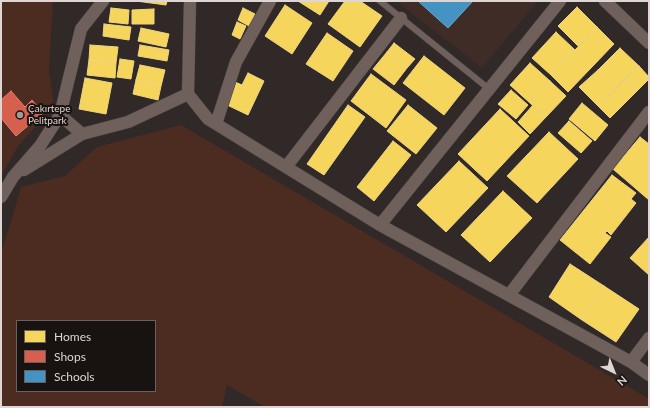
<!DOCTYPE html>
<html>
<head>
<meta charset="utf-8">
<style>
	body { margin:0 }
	#map { position:relative; width:650px; height:408px; overflow:hidden; background:#302927; font-family:Lato,sans-serif }
	canvas { display:block }
	.frame { position:absolute; inset:0; border:2px solid #dfd6d3; pointer-events:none }
	.legend { position:absolute; left:16px; top:320px; width:140px; height:72px; box-sizing:border-box; background:#181210; border:1px solid #68605e; margin:0; padding:5px 7px; list-style:none; font-size:12px; color:#dfd6d3 }
	.legend li { display:flex; align-items:center; gap:8px; height:20px }
	.legend b { width:20px; border:1px solid #68605e }
	.north { position:absolute; left:594px; top:352px; width:40px; height:40px; -webkit-text-stroke:3px #181210; paint-order:stroke; rotate:137deg; font-size:11px; font-weight:700; line-height:16px; text-align:center; color:#dfd6d3 }
	.north::after { content:''; display:block; margin:auto; width:14px; height:18px; background:#dfd6d3; clip-path:polygon(50% 0,100% 100%,50% 72%,0 100%) }
</style>
</head>
<body>
<div id="map">
<canvas width="650" height="408"></canvas>
<div class="frame"></div>
<ul class="legend">
<li><b style="height:11px;background:#f6d55c"></b>Homes</li>
<li><b style="height:11px;background:#d6604d"></b>Shops</li>
<li><b style="height:11px;background:#4393c3"></b>Schools</li>
</ul>
<div class="north">N</div>
</div>
<script>
const c = document.querySelector('canvas').getContext('2d');
c.lineJoin = 'round';
function paint(path, color) {
  c.fillStyle = color;
  c.fill(path, 'evenodd');
}
function poly(rows) {
  const path = new Path2D();
  for (const r of rows) {
    path.moveTo(r[0], r[1]);
    for (let i = 2; i < r.length; i += 2) path.lineTo(r[i], r[i + 1]);
  }
  return path;
}
function strokePath(path, color, width, dash) {
  c.strokeStyle = color;
  c.lineWidth = width;
  c.lineCap = dash ? 'butt' : 'round';
  c.setLineDash(dash || []);
  c.stroke(path);
}
function write(font, color, halo, rows, align = 'center') {
  c.font = font + ' Lato,sans-serif';
  c.lineWidth = 4;
  c.setLineDash([]);
  c.textBaseline = 'middle';
  c.strokeStyle = halo;
  c.fillStyle = color;
  for (const [text, x, y, turn = 0] of rows) {
    c.save();
    c.translate(x, y);
    c.rotate((+turn || 0) * Math.PI / 180);
    c.textAlign = isNaN(turn) ? turn : align;
    if (halo) c.strokeText(text, 0, 0);
    c.fillText(text, 0, 0);
    c.restore();
  }
}
paint(poly([
	[396,1,538,1,482,68]
]), '#3f2c26');
paint(poly([
	[1,1,53,1,49,70,54,106,18,146,1,176],
	[181,125,649,399,649,407,265,407,227,385,222,407,1,407,1,249,4,245,21,187,65,176,97,147],
	[17,321,155,321,155,391,17,391]
]), '#4c2c21');
const homes = poly([
	[136,1,167,1,166,5,136,1],
	[298,1,329,1,320,15,298,1],
	[345,1,360,1,382,16,360,47,328,24,345,1],
	[285,5,312,23,292,54,265,36,285,5],
	[577,7,597,27,578,46,558,26,577,7],
	[111,8,129,10,128,24,109,22,111,8],
	[243,8,255,14,249,26,238,20,243,8],
	[154,9,154,24,132,24,132,10,154,9],
	[237,22,246,26,240,39,232,35,237,22],
	[104,24,131,27,129,40,103,36,104,24],
	[597,27,614,44,568,92,551,75,597,27],
	[141,28,169,34,166,47,138,41,141,28],
	[556,32,575,50,551,75,532,58,556,32],
	[327,33,353,51,333,81,306,64,327,33],
	[394,43,415,59,407,68,387,52,394,43],
	[90,45,118,47,116,63,89,60,90,45],
	[140,45,169,50,167,61,138,56,140,45],
	[620,48,639,66,616,88,598,70,620,48],
	[387,52,407,68,394,85,373,69,387,52],
	[424,56,465,88,444,115,403,83,424,56],
	[120,59,134,61,131,79,117,77,120,59],
	[89,60,116,63,115,78,87,75,89,60],
	[530,63,550,81,530,103,510,85,530,63],
	[140,65,165,70,161,86,136,80,140,65],
	[639,66,649,77,649,79,637,91,626,79,639,66],
	[598,70,616,88,598,106,579,87,598,70],
	[248,73,264,81,248,115,225,104,235,82,242,85,248,73],
	[371,74,406,100,386,128,351,101,371,74],
	[85,78,112,83,106,114,79,109,85,78],
	[626,79,637,91,610,118,598,106,626,79],
	[136,80,161,86,158,100,133,94,136,80],
	[550,81,566,96,546,117,530,103,550,81],
	[511,90,528,105,516,119,498,104,511,90],
	[582,103,608,125,595,141,569,119,582,103],
	[348,105,365,117,324,175,307,164,348,105],
	[408,105,437,128,416,154,387,131,408,105],
	[533,105,546,117,530,134,518,122,533,105],
	[500,109,529,136,487,181,458,154,500,109],
	[569,121,592,141,581,153,558,133,569,121],
	[549,132,578,159,537,203,507,176,549,132],
	[640,137,649,144,649,200,613,169,640,137],
	[393,141,411,155,374,201,357,187,393,141],
	[459,161,488,188,446,232,417,205,459,161],
	[612,175,636,193,631,199,636,203,611,235,607,231,605,233,611,237,590,264,560,240,612,175],
	[503,191,532,218,490,262,461,235,503,191],
	[649,237,649,275,630,258,649,237],
	[570,264,604,286,582,320,549,297,570,264],
	[604,286,639,309,616,342,582,320,604,286]
]);
paint(homes, '#f6d55c');
strokePath(homes, '#efd580', 1);
const shops = poly([
	[11,91,25,107,32,100,43,113,16,136,1,118,1,100,11,91]
]);
paint(shops, '#d6604d');
strokePath(shops, '#d98375', 1);
const schools = poly([
	[418,1,473,1,448,28,418,1]
]);
paint(schools, '#4393c3');
strokePath(schools, '#72a7c8', 1);
const service = poly([
	[380,1,489,89]
]);
const minor = poly([
	[190,1,188,94,208,119,380,225,631,362,649,375],
	[605,1,649,43],
	[60,115,82,134],
	[216,124,236,62,270,1],
	[286,167,401,18],
	[24,170,82,134,128,122,188,94],
	[1,197,13,177,40,146,60,115,81,29,103,1],
	[380,225,560,1],
	[509,295,649,112],
	[631,362,649,338]
]);
strokePath(service, '#4b4643', 7);
strokePath(minor, '#4b4643', 13);
strokePath(service, '#6f605c', 6);
strokePath(minor, '#6f605c', 12);
for (const [x, y, r, color] of [
	[20,115,4,"#a29997"]
]) {
  const dot = new Path2D();
  dot.arc(x, y, r, 0, 2 * Math.PI);
  c.fillStyle = color;
  c.fill(dot);
  strokePath(dot, '#181210', 1.5);
}
write('10px', '#dfd6d3', '#181210', [
	["Çakırtepe",28,109],
	["Pelitpark",28,121]
], 'left');
</script>
</body>
</html>
